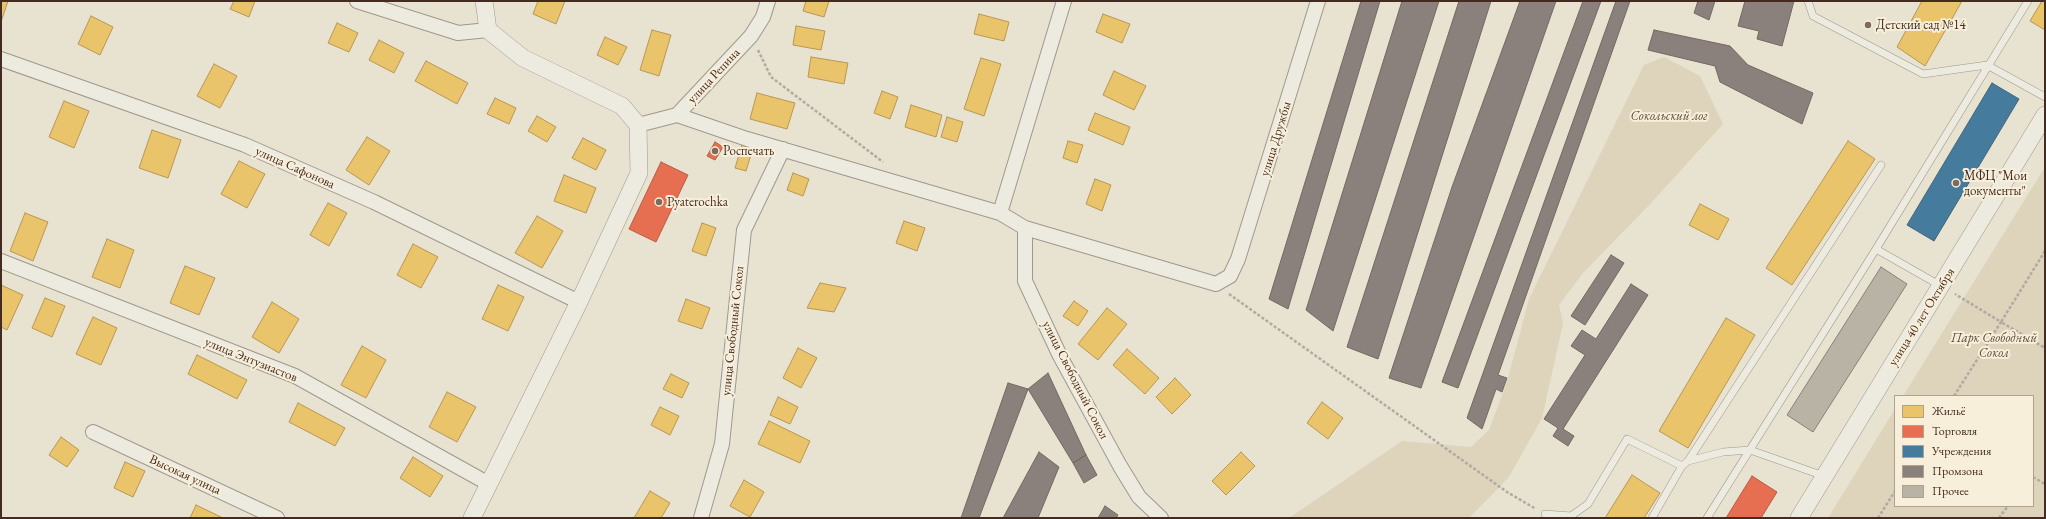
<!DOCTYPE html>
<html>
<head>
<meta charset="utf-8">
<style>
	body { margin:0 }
	#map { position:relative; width:2046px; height:519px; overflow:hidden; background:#e8e2d0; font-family:"EB Garamond",serif }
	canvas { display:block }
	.frame { position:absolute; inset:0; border:2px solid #442b21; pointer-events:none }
	.legend { position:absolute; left:1894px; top:395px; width:140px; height:112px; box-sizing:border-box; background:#f7efda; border:1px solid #afa190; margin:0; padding:5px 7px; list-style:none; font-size:12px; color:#442b21 }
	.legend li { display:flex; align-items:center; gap:8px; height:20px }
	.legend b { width:20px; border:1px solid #afa190 }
</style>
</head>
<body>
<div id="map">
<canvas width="2046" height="519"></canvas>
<div class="frame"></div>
<ul class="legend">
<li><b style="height:11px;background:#e9c46a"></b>Жильё</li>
<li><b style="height:11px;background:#e76f51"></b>Торговля</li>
<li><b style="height:11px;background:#457b9d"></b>Учреждения</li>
<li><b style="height:11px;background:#8a817c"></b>Промзона</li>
<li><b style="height:11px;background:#b9b3a6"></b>Прочее</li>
</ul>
</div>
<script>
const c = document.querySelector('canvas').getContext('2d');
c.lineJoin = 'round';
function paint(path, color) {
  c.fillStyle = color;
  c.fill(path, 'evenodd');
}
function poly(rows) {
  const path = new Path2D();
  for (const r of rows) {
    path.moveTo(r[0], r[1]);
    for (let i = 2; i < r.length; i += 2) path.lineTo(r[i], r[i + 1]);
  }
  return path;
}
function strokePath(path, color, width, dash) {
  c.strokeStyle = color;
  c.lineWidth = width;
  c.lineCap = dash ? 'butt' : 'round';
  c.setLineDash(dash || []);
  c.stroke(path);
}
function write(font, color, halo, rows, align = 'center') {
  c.font = font + ' "EB Garamond",serif';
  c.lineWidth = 4;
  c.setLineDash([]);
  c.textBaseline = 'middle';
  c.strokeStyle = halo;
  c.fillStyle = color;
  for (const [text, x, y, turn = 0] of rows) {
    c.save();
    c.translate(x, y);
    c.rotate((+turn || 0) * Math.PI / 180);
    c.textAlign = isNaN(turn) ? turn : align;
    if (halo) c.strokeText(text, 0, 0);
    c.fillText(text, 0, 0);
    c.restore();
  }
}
paint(poly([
	[1664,57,1700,76,1723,124,1651,203,1583,273,1559,305,1563,323,1542,418,1509,477,1469,518,1289,518,1402,441,1471,447,1489,430,1507,382,1529,299,1644,65],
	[2045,167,2045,518,1828,518,1895,409,1895,506,2033,506,2033,396,1903,396]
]), '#ded3bb');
const homes = poly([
	[1,1,8,1,1,22,1,1],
	[234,1,255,1,249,17,230,9,234,1],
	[538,1,565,1,556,24,533,14,538,1],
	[806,1,829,1,824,17,803,11,806,1],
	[1922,1,1962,1,1925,66,1897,47,1922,1],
	[2042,1,2045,1,2045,30,2030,21,2042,1],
	[979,14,1009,22,1004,41,974,34,979,14],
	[1103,14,1130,24,1122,43,1096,32,1103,14],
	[91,16,113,27,100,55,78,44,91,16],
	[337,23,358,33,349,52,328,43,337,23],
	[796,26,825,31,821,50,793,45,796,26],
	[652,30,671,35,659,76,640,70,652,30],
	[605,37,627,47,618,65,597,55,605,37],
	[379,40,404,53,394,73,369,60,379,40],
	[811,57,848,63,844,84,808,77,811,57],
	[981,58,1001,64,984,116,964,109,981,58],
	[426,61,468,83,457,104,415,81,426,61],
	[214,64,237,76,220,108,197,96,214,64],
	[1114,71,1146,86,1134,110,1103,95,1114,71],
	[882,91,898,97,890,119,874,113,882,91],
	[757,93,795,103,787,129,750,119,757,93],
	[495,98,516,108,509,124,487,114,495,98],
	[64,101,89,111,74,148,49,137,64,101],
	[911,105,942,115,936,137,905,127,911,105],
	[1095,113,1130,127,1123,145,1088,130,1095,113],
	[537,116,556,127,547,142,528,131,537,116],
	[947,117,963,122,957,142,941,137,947,117],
	[152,130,181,140,168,178,139,168,152,130],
	[367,137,390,151,369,185,346,170,367,137],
	[583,138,606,150,596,170,572,158,583,138],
	[1068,141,1083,145,1077,163,1063,158,1068,141],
	[1848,141,1875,159,1792,285,1766,268,1848,141],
	[742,145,753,148,746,171,735,168,742,145],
	[239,161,265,174,247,208,221,194,239,161],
	[793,173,809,179,803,196,787,190,793,173],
	[564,175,596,188,586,213,554,201,564,175],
	[1095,179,1111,185,1102,211,1086,204,1095,179],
	[328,203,347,213,329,246,310,235,328,203],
	[1700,204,1729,219,1718,240,1689,225,1700,204],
	[25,213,48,222,33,261,10,251,25,213],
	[537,216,563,231,542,268,515,253,537,216],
	[904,221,925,228,917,251,896,243,904,221],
	[702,223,716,228,706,256,692,251,702,223],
	[107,239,134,250,120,288,92,277,107,239],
	[413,244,438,257,421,288,397,275,413,244],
	[185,266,215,278,199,315,170,303,185,266],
	[820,283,846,288,834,312,807,308,820,283],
	[1,285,23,295,7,330,1,327,1,285],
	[498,285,524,297,508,331,482,319,498,285],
	[45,298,65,306,52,337,32,328,45,298],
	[686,299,710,308,702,329,678,321,686,299],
	[1074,301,1088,311,1078,326,1063,316,1074,301],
	[272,302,299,319,279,353,252,337,272,302],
	[1107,308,1127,324,1098,360,1078,344,1107,308],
	[93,317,117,328,101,365,76,354,93,317],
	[1726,318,1755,335,1688,448,1659,431,1726,318],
	[362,346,386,360,366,398,341,385,362,346],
	[798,348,817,358,801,388,783,378,798,348],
	[1127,349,1159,378,1145,394,1113,365,1127,349],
	[197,355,247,380,237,399,188,374,197,355],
	[671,374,689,383,682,398,663,389,671,374],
	[1175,378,1191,395,1172,414,1156,397,1175,378],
	[447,392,476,407,457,442,429,427,447,392],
	[778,397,798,407,790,424,770,415,778,397],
	[1322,402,1343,418,1328,439,1307,423,1322,402],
	[298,403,345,428,335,446,289,422,298,403],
	[660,407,679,416,670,435,651,425,660,407],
	[769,421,810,441,800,463,758,444,769,421],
	[61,437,79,450,67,467,49,455,61,437],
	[1241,452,1255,466,1226,495,1212,481,1241,452],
	[413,457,443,476,430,497,400,478,413,457],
	[125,462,145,471,133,497,114,488,125,462],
	[1632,475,1660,493,1644,518,1605,518,1632,475],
	[744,480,764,492,750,517,730,506,744,480],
	[650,491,670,503,661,518,634,518,650,491],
	[196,505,223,518,190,518,196,505]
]);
paint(homes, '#e9c46a');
strokePath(homes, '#b89654', 1);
const shops = poly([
	[715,142,723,147,715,160,707,156,715,142],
	[661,162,688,175,656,242,629,229,661,162],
	[1752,476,1777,492,1761,518,1726,518,1752,476]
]);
paint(shops, '#e76f51');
strokePath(shops, '#b65b43', 1);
const public = poly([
	[1992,83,2019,99,1934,241,1907,225,1992,83]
]);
paint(public, '#457b9d');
strokePath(public, '#456378', 1);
const industry = poly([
	[1361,1,1380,1,1288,309,1269,299,1361,1],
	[1402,1,1439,1,1333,331,1306,310,1402,1],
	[1459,1,1491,1,1378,359,1347,347,1459,1],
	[1520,1,1556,1,1421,388,1389,378,1452,187,1520,1],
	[1583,1,1601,1,1458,388,1442,382,1583,1],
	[1616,1,1630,1,1498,375,1507,378,1502,392,1496,389,1482,429,1467,418,1616,1],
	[1698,1,1715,1,1709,20,1694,13,1698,1],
	[1745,1,1794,1,1782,46,1757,39,1759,31,1738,26,1745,1],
	[1654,30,1730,46,1748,65,1813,93,1802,124,1720,82,1715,66,1648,50,1654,30],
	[1611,255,1624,263,1585,325,1571,316,1611,255],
	[1631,284,1648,295,1563,429,1574,436,1568,446,1553,436,1558,428,1544,419,1585,355,1571,346,1582,330,1596,339,1631,284],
	[1048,373,1086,455,1073,463,1028,389,1048,373],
	[1008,383,1028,389,979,518,961,518,1008,383],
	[1039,452,1059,467,1038,518,1003,518,1039,452],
	[1086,455,1097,475,1084,483,1073,463,1086,455],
	[1105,506,1118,515,1116,518,1098,518,1105,506]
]);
paint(industry, '#8a817c');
strokePath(industry, '#756761', 1);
const building = poly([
	[1881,267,1907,284,1813,432,1787,415,1881,267]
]);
paint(building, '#b9b3a6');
strokePath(building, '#888076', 1);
const service = poly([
	[1808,1,1813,16,1923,74,1987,65,2045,97],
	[1876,249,1941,286],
	[1688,461,1881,165],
	[1545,514,1571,516,1588,504,1627,439,1682,466,1688,461,1723,452,1750,450,1824,476],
	[1652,518,1682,466],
	[1707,518,1876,249,2028,1]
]);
const minor = poly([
	[357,1,458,33,488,30],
	[1,59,245,145,374,202,579,302],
	[677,115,747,139,1000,213,1025,228,1216,284,1230,276,1238,259,1318,1],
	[638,125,677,115,751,36,763,17,768,1],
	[1000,213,1064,1],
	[1025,228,1025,281,1060,356,1120,466,1139,497,1161,518],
	[1,261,295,376,489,484],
	[93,432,277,518],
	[701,518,722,444,744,230,783,149]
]);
const tertiary = poly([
	[472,518,579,302,639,173,638,125,622,106,523,58,488,30,484,1],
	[1799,518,2045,115]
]);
strokePath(service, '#9f988d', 8);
strokePath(minor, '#9f988d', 16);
strokePath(tertiary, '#9f988d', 18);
strokePath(poly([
	[758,50,771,77,883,162],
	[2045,251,2001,322,2045,348],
	[1229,294,1507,492,1536,509],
	[1954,396,2001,322,1955,294],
	[2033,477,2045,484],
	[1878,518,1895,491],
	[1999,518,2008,506]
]), '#afaaa2', 2.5, [3, 2]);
strokePath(service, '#edeae0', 7);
strokePath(minor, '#edeae0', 14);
strokePath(tertiary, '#edeae0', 17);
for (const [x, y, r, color] of [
	[1868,25,4,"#7d6b5e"],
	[715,151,4,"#7d6b5e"],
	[1956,183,4,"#7d6b5e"],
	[659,202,4,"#7d6b5e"]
]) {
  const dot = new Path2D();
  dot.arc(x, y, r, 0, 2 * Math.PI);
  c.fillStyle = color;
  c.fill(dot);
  strokePath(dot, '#f7efda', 1.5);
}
write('13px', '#442b21', '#f7efda', [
	["Детский сад №14",1876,25],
	["Роспечать",723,151],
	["МФЦ \"Мои",1964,176],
	["документы\"",1964,191],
	["Pyaterochka",667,202]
], 'left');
write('13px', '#442b21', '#f7efda', [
	["улица Репина",714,76,-47],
	["улица Дружбы",1276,139,-73],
	["улица Сафонова",295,168,24],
	["улица 40 лет Октября",1922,317,-58],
	["улица Свободный Сокол",733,331,-84],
	["улица Энтузиастов",251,360,22],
	["улица Свободный Сокол",1075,380,63],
	["Высокая улица",185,475,25]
]);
write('italic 13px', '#614a3c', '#f7efda', [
	["Сокольский лог",1669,116],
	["Парк Свободный",1994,338],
	["Сокол",1994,353]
]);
</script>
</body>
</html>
